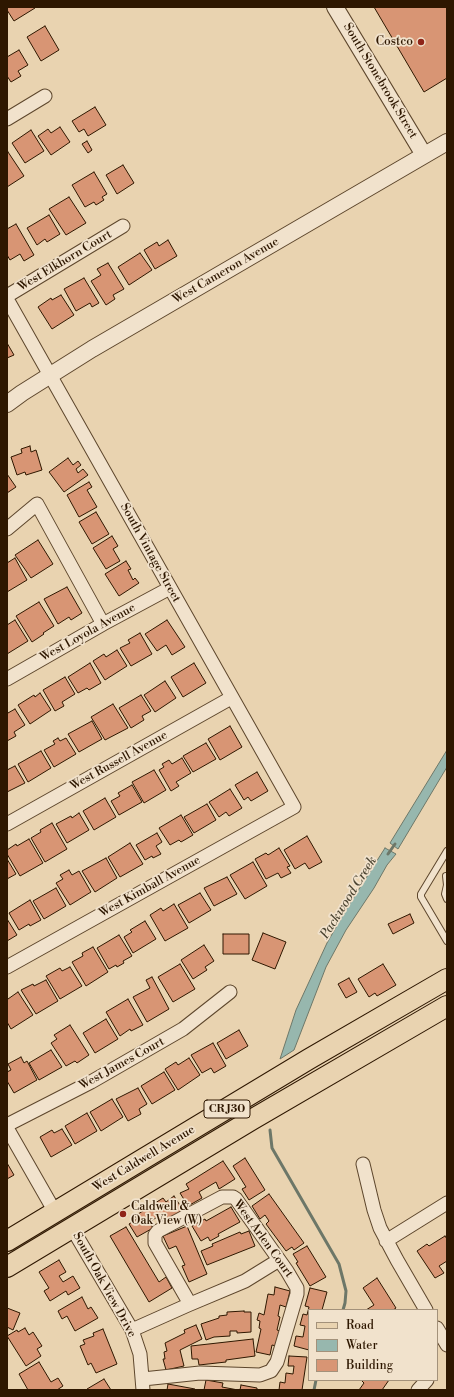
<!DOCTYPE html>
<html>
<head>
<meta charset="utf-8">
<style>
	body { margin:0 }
	#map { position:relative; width:454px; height:1397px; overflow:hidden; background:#e9d3b0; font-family:"Libre Bodoni",serif }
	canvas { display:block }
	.frame { position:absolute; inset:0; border:8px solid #2e1700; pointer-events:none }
	.legend { position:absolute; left:308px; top:1309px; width:130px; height:72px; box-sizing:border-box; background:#f1e2cc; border:1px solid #a3917a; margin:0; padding:5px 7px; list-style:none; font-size:12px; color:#2e1700 }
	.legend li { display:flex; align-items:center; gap:8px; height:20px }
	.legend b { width:20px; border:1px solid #a3917a }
</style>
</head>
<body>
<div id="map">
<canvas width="454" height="1397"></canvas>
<div class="frame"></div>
<ul class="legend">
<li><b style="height:5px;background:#e9d3b0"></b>Road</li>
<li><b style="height:11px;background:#97b7ae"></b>Water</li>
<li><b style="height:11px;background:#d89574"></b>Building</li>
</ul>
</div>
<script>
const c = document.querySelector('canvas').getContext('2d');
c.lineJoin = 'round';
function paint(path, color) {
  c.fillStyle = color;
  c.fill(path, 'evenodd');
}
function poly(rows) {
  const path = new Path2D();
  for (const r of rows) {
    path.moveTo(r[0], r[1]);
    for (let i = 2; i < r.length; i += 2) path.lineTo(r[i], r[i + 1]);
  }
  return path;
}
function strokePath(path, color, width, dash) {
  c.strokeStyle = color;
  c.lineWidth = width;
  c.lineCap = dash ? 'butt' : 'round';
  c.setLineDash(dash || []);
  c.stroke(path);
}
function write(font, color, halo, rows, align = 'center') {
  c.font = font + ' "Libre Bodoni",serif';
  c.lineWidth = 3.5;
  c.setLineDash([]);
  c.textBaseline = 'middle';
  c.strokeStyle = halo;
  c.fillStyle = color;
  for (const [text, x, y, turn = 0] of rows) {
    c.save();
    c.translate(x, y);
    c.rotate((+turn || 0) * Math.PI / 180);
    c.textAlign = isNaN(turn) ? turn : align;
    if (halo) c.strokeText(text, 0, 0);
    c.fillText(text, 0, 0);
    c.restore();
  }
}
const water = poly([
	[447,750,447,767,398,849,390,843,447,750],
	[385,848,396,854,387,865,374,888,346,930,326,967,294,1050,280,1059,296,1010,327,943,347,908,385,848]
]);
paint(water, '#97b7ae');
strokePath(water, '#6d7768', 1);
strokePath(poly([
	[388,854,395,844],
	[270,1130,272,1148,339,1264,346,1291,345,1303,343,1310],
	[314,1390,316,1380]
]), '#6d7768', 3);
const building = poly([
	[7,7,34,7,35,8,14,21,7,10,7,7],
	[374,7,447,7,447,78,424,92,374,7],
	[45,26,59,50,41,61,27,37,45,26],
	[19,50,28,65,18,71,21,76,11,82,7,76,7,57,19,50],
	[95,107,106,125,88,136,84,129,79,132,72,121,95,107],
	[60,127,70,142,51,155,38,136,48,129,51,133,60,127],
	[31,130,44,151,25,163,12,143,31,130],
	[87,141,92,150,88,153,82,144,87,141],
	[8,152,24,176,7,187,7,153,8,152],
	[123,165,134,183,117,194,106,175,123,165],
	[94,172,107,194,102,197,104,200,96,205,94,202,85,207,72,185,94,172],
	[69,197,86,223,66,235,49,209,69,197],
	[49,215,60,234,47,242,45,239,37,245,27,228,49,215],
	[16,224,34,255,24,261,20,254,10,260,7,255,7,229,16,224],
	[168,240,177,256,155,269,144,250,157,242,159,246,168,240],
	[140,253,152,270,129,285,118,267,140,253],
	[108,263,124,289,113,295,115,299,106,305,91,281,101,275,97,269,108,263],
	[84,278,99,303,92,307,90,303,76,311,64,289,84,278],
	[61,295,74,315,52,329,38,307,51,298,52,300,61,295],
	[7,343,14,355,7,358,7,343],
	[30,446,31,452,36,450,42,470,26,475,25,472,17,475,11,457,22,453,21,449,30,446],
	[68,458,73,465,78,461,81,465,76,469,78,473,83,469,88,475,64,492,49,472,68,458],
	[7,474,16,487,7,493,7,474],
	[89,482,92,487,87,490,97,507,79,517,67,495,89,482],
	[96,512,109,534,92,544,79,522,96,512],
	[112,536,118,546,113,549,120,561,106,569,93,548,112,536],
	[38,540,53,564,31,578,15,555,38,540],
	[15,558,27,580,7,592,7,563,15,558],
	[126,561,131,569,128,570,133,580,135,578,139,583,119,596,105,574,126,561],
	[67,587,82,613,71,620,69,617,58,624,44,599,67,587],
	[39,602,54,626,43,633,44,634,32,642,16,616,39,602],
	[15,620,28,641,7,654,7,625,15,620],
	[167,620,185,647,172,655,166,645,157,651,145,634,167,620],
	[140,633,152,654,131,666,120,648,130,643,128,640,140,633],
	[117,650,127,666,105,680,93,661,104,654,106,657,117,650],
	[90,663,101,683,89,690,87,688,78,693,68,677,90,663],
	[194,663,206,683,183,697,171,677,194,663],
	[65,677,75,694,62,702,64,706,55,711,43,690,65,677],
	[165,681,176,698,155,712,144,695,165,681],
	[40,693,51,710,30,724,18,705,34,695,35,697,40,693],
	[141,695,151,711,142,716,144,720,131,728,119,708,141,695],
	[113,704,128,728,105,740,91,717,113,704],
	[15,709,25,725,14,732,16,736,7,741,7,712,8,713,15,709],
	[92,721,102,739,79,752,68,734,92,721],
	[230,726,242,747,220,760,208,739,230,726],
	[58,738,60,741,66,738,76,754,54,767,44,750,55,744,53,741,58,738],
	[206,743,216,759,193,772,183,756,206,743],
	[41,751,51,768,28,782,18,764,41,751],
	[182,758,191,773,176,782,179,786,171,791,159,770,164,767,162,764,169,760,172,764,182,758],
	[15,766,25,783,7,792,7,770,15,766],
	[154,770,166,790,144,803,132,782,154,770],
	[257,772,268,791,251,801,248,797,244,800,235,785,257,772],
	[132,785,142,802,119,815,111,801,120,796,118,793,132,785],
	[230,789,242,808,229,816,226,812,219,817,209,802,230,789],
	[105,798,116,817,94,830,83,811,105,798],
	[207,804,216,820,194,833,184,817,207,804],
	[79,813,89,830,67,843,56,824,71,816,72,818,79,813],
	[181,815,193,835,181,842,179,840,170,845,159,828,181,815],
	[52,823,67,849,45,862,31,838,41,832,40,830,52,823],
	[157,833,162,842,156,846,161,854,153,858,152,856,145,860,136,845,157,833],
	[307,836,322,862,309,869,305,863,295,869,284,850,307,836],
	[29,839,43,863,20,876,7,854,7,850,16,844,17,846,29,839],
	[130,843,143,864,120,877,108,857,130,843],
	[279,848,290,866,287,867,291,873,281,878,278,873,266,879,255,859,266,853,268,855,279,848],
	[106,858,117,878,95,892,82,871,106,858],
	[7,859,16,874,7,879,7,859],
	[253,862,267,886,245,899,230,875,253,862],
	[69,870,72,875,79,871,91,892,70,905,56,883,63,879,60,875,69,870],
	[227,877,237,894,214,906,204,888,227,877],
	[56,888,66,906,44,919,33,901,56,888],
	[200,893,211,910,189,923,178,905,200,893],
	[30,900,41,920,30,926,29,924,19,930,9,913,30,900],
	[174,904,188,928,165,941,150,915,161,908,163,911,174,904],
	[410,914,414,923,393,934,388,924,410,914],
	[7,919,17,935,7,941,7,919],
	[145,921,156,939,133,953,124,937,132,932,130,930,145,921],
	[263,933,286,942,275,969,252,960,263,933],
	[223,934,249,934,249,954,223,954,223,934],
	[119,935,132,956,123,961,124,963,117,967,116,965,109,969,97,948,119,935],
	[204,945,214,961,205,967,207,970,193,979,181,960,204,945],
	[93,947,108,972,86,986,72,962,83,956,82,953,93,947],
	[180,964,195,989,173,1002,158,977,180,964],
	[383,964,396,985,377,996,375,993,369,997,358,979,383,964],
	[70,967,82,986,60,999,46,976,60,968,62,971,70,967],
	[152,977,169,1009,147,1022,133,997,150,988,146,980,152,977],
	[349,978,357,992,346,998,338,984,349,978],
	[46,980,58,1001,36,1014,21,990,33,984,34,986,46,980],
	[18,992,33,1015,11,1029,7,1022,7,998,8,999,18,992],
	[128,999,143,1025,131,1031,130,1029,120,1036,106,1012,128,999],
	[106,1019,118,1039,95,1053,83,1033,106,1019],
	[70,1025,89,1055,77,1063,75,1061,66,1066,51,1043,57,1039,54,1035,70,1025],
	[239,1030,248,1046,226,1059,217,1043,239,1030],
	[213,1043,226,1066,214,1073,211,1068,202,1073,191,1055,213,1043],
	[51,1050,62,1067,39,1080,29,1063,51,1050],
	[21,1057,24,1063,27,1061,37,1080,14,1093,7,1081,7,1072,11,1070,8,1064,21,1057],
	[189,1058,200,1075,178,1090,165,1069,176,1062,178,1065,189,1058],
	[164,1072,175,1090,152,1104,141,1086,164,1072],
	[138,1088,147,1104,139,1109,141,1114,128,1121,116,1099,138,1088],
	[112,1099,123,1117,101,1131,90,1112,112,1099],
	[87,1113,97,1131,75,1144,65,1126,87,1113],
	[62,1129,72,1145,51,1157,40,1137,52,1130,54,1133,62,1129],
	[245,1158,265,1190,249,1200,242,1189,246,1187,233,1166,245,1158],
	[223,1161,235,1179,219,1189,216,1182,199,1192,202,1198,188,1206,180,1193,189,1189,186,1184,223,1161],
	[7,1163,14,1175,7,1179,7,1163],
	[269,1194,304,1243,294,1250,292,1247,286,1251,266,1224,269,1221,265,1215,260,1219,252,1206,269,1194],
	[174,1196,183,1210,168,1219,164,1213,149,1222,153,1228,137,1237,129,1224,137,1219,135,1216,163,1198,166,1202,174,1196],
	[231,1207,240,1222,218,1234,219,1236,210,1241,208,1237,201,1241,192,1226,205,1219,206,1221,231,1207],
	[187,1226,207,1274,189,1282,182,1266,185,1265,176,1246,169,1249,163,1236,187,1226],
	[126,1227,159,1282,166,1277,172,1288,149,1302,110,1236,126,1227],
	[249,1231,255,1246,207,1265,201,1251,213,1246,212,1244,240,1232,241,1234,249,1231],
	[445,1236,447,1239,447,1261,439,1266,444,1273,435,1278,417,1251,427,1244,429,1246,445,1236],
	[307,1246,326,1277,310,1286,296,1263,298,1262,293,1254,307,1246],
	[59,1260,66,1272,59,1276,63,1282,73,1276,80,1288,68,1295,66,1291,50,1301,44,1291,49,1288,39,1272,59,1260],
	[377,1278,396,1308,393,1310,366,1310,374,1305,363,1288,377,1278],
	[275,1287,290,1291,286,1307,280,1305,278,1316,280,1317,277,1330,280,1331,276,1346,272,1345,270,1355,256,1352,261,1329,259,1328,260,1321,257,1320,259,1313,264,1315,268,1294,274,1295,275,1287],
	[310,1288,327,1292,322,1310,309,1310,309,1350,294,1346,296,1336,303,1337,305,1326,300,1325,303,1314,307,1315,309,1307,305,1306,310,1288],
	[82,1297,88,1309,91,1307,98,1318,75,1331,67,1316,62,1319,58,1311,82,1297],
	[7,1308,20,1313,13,1330,7,1327,7,1308],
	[244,1311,244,1312,251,1312,251,1332,237,1333,237,1331,230,1331,230,1336,214,1337,206,1340,201,1324,219,1318,219,1316,227,1315,227,1312,244,1311],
	[196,1325,202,1339,180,1350,184,1366,166,1370,163,1359,165,1359,164,1352,167,1351,165,1343,185,1333,184,1330,196,1325],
	[25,1328,29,1335,33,1332,42,1346,37,1349,41,1356,26,1366,7,1336,17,1330,18,1332,25,1328],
	[103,1329,117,1364,96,1373,91,1363,88,1365,80,1346,85,1344,83,1340,94,1336,93,1333,103,1329],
	[253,1339,255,1356,226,1360,226,1362,199,1365,198,1359,192,1359,191,1346,253,1339],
	[289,1356,307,1357,302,1390,279,1390,280,1382,285,1383,286,1373,293,1374,294,1366,288,1366,289,1356],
	[39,1362,51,1382,58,1378,63,1386,57,1390,28,1390,19,1374,39,1362],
	[104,1379,111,1390,87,1390,87,1389,104,1379],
	[206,1380,223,1383,222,1387,238,1390,204,1390,206,1380],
	[361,1380,389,1380,382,1390,359,1390,364,1383,361,1380],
	[168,1384,195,1389,195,1390,167,1390,168,1384],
	[241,1385,257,1388,257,1390,240,1390,241,1385]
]);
paint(building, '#d89574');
strokePath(building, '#2e1700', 1);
const service = poly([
	[447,851,421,894,421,897,447,941],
	[446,876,447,885,445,894,447,899]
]);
const minor = poly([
	[7,119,45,96],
	[7,296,123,226],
	[7,299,294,807,7,967],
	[7,529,37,504,103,624],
	[7,679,103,624,170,588],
	[7,824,231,698],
	[7,1125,91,1082,183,1029,230,992],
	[7,1128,55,1212],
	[363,1164,374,1210,380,1228,397,1260,426,1310],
	[72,1228,132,1330,140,1354,143,1390],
	[386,1241,447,1203],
	[437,1328,447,1345],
	[132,1330,188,1305,245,1281,279,1260],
	[143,1379,200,1373,260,1375,271,1371,277,1362,297,1294,297,1288,287,1271,236,1199,233,1197,222,1197,158,1231,155,1235,155,1243,190,1304],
	[418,1390,427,1380]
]);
const tertiary = poly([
	[335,7,424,155],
	[7,404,22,393,92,349,447,142]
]);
const primary = poly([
	[7,1241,309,1059,447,979],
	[7,1267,253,1119,447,1006]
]);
strokePath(service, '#5d462c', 8);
strokePath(minor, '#5d462c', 15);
strokePath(tertiary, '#5d462c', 18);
strokePath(primary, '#2e1700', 22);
strokePath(service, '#f1e2cc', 6);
strokePath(minor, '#f1e2cc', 13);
strokePath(tertiary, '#f1e2cc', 16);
strokePath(primary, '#e9d3b0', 20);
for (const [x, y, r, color] of [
	[421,42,4,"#8f2418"],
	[123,1214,4,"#8f2418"]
]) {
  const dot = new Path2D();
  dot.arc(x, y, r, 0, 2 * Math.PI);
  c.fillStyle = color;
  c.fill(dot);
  strokePath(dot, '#f1e2cc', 1.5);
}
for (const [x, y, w] of [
	[227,1109,46]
]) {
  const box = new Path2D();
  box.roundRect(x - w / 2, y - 9, w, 18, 3);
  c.fillStyle = '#f1e2cc';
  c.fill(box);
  strokePath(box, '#2e1700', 1);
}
write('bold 11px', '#2e1700', null, [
	["CR J30",227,1109]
]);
write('12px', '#2e1700', '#f1e2cc', [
	["Costco",413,42],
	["Caldwell &",131,1207,"left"],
	["Oak View (W)",131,1221,"left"]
], 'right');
write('12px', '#2e1700', '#f1e2cc', [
	["South Stonebrook Street",380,81,59],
	["West Elkhorn Court",65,261,-31],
	["West Cameron Avenue",226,271,-30],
	["South Vintage Street",150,553,61],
	["West Loyola Avenue",88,633,-29],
	["West Russell Avenue",119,761,-29],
	["West Kimball Avenue",150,887,-29],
	["West James Court",122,1064,-29],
	["West Caldwell Avenue",144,1159,-31],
	["West Arlen Court",263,1239,54],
	["South Oak View Drive",104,1285,61]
]);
write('italic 13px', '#4e4734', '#f1e2cc', [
	["Packwood Creek",349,898,-58]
]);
</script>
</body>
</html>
